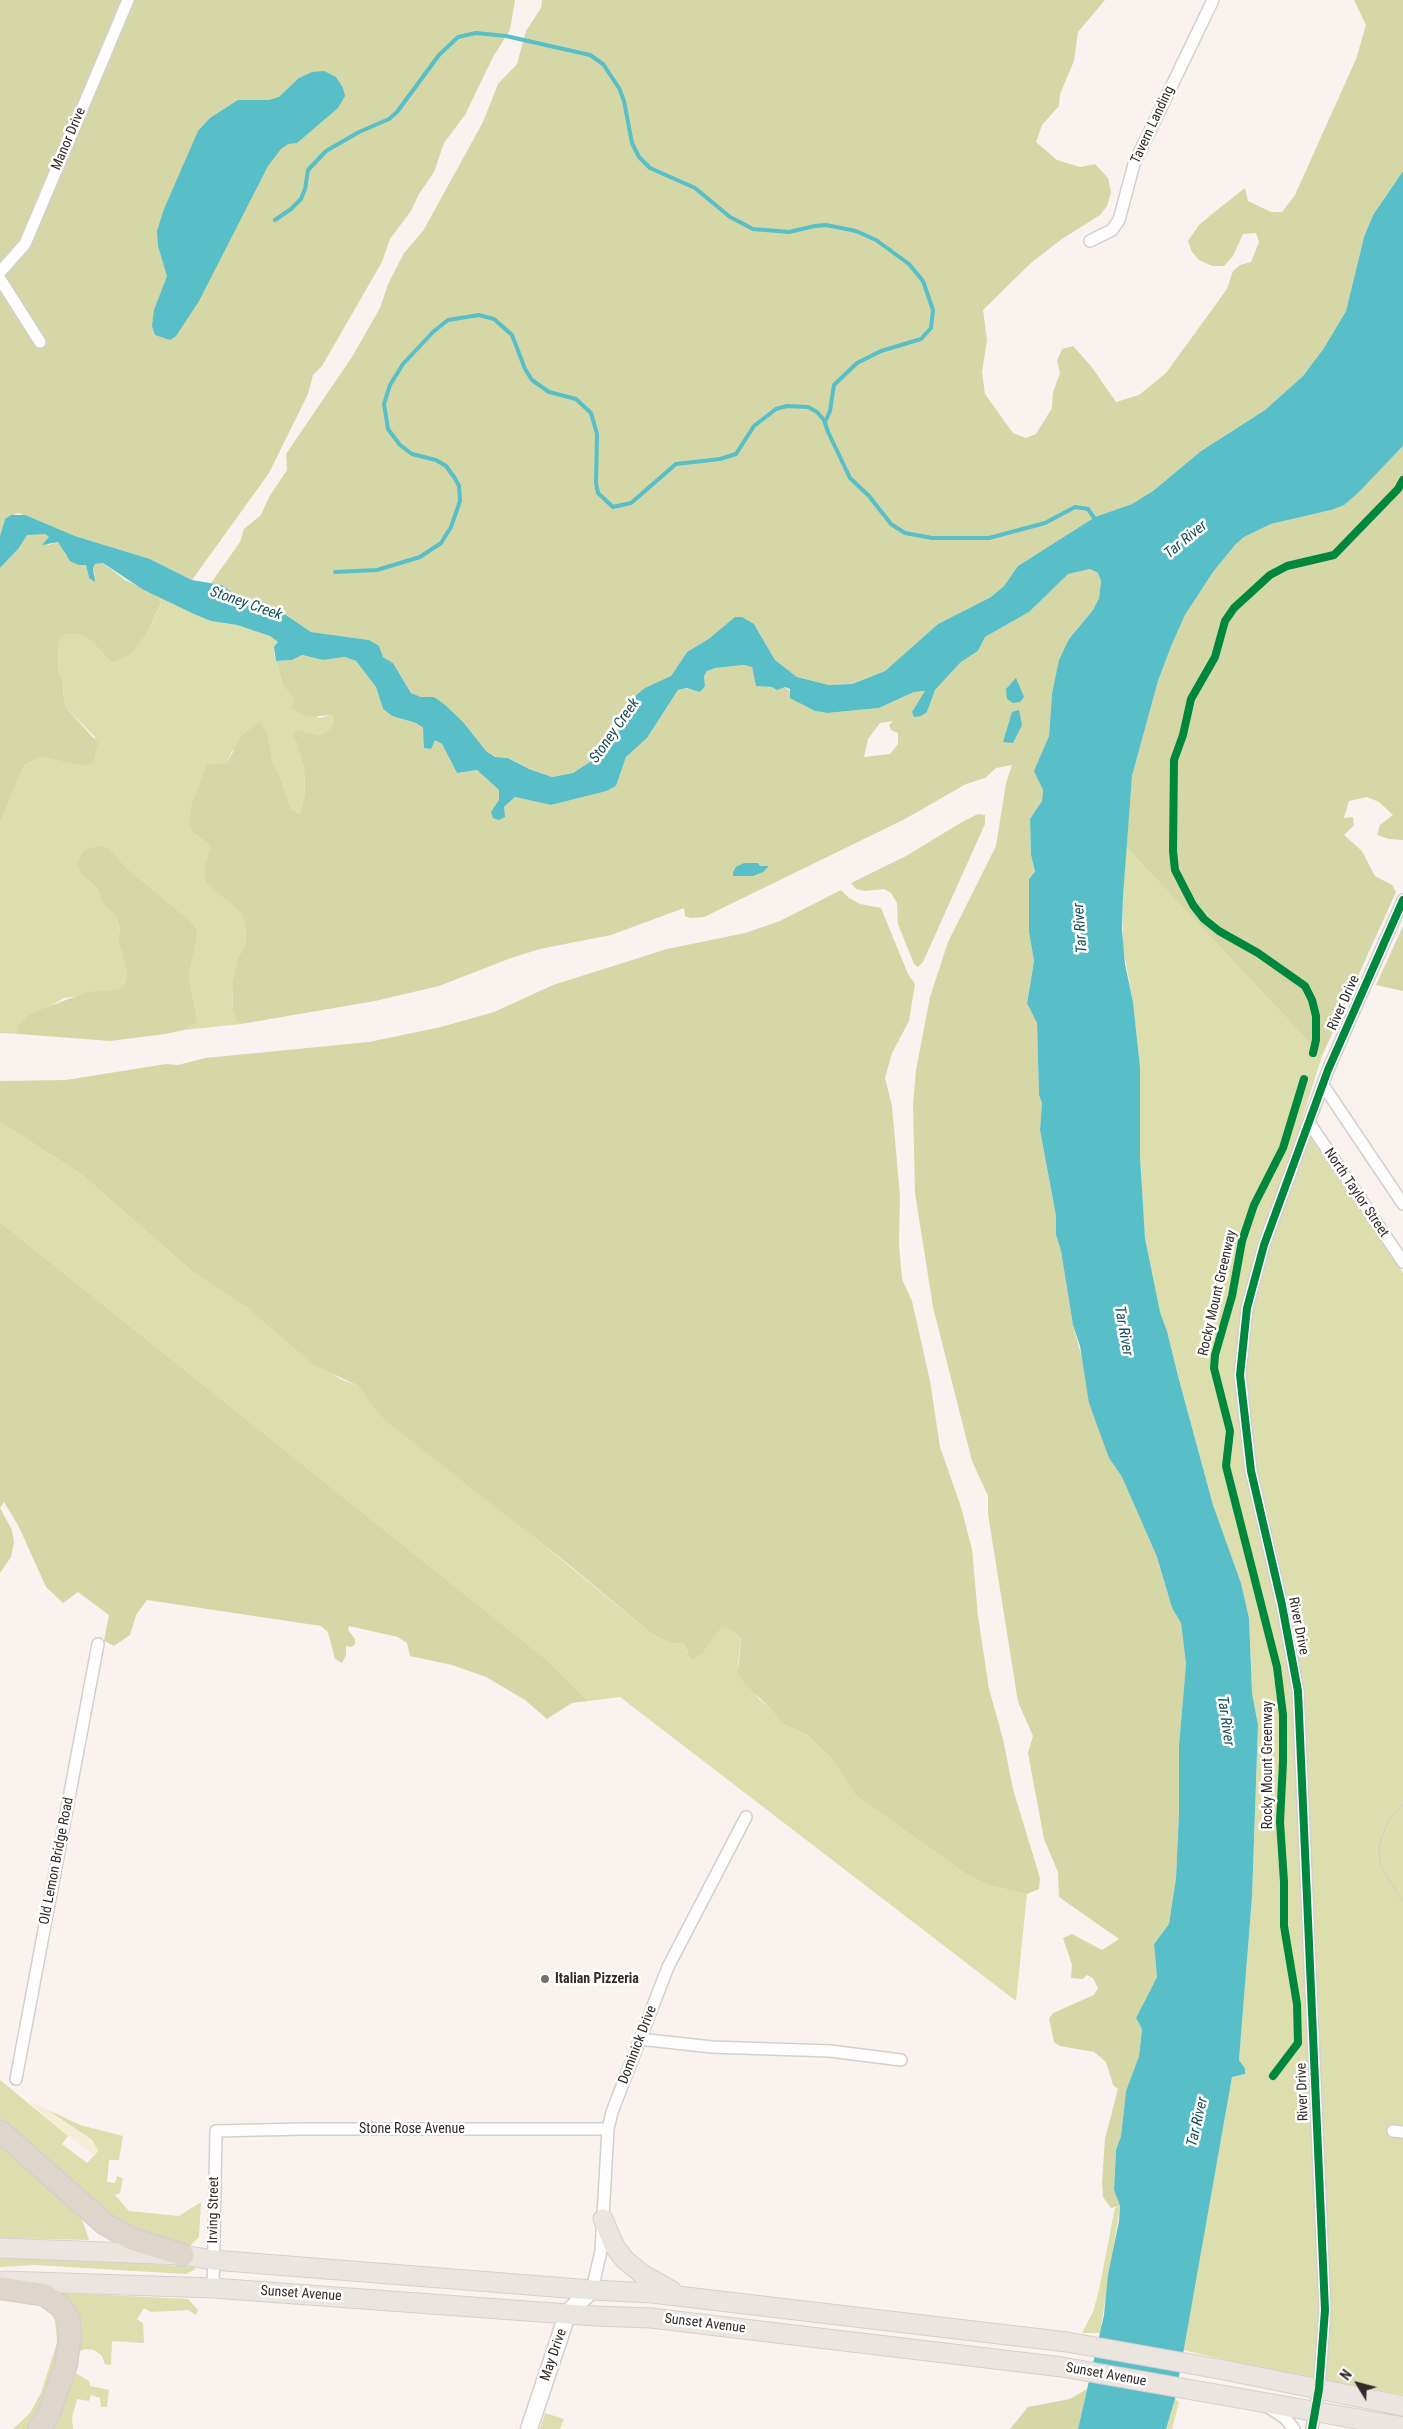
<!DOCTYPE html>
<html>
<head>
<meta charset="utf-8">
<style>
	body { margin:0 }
	#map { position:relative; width:1403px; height:2429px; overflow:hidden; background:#f9f2ef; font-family:"Roboto Condensed",sans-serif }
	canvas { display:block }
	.north { position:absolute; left:1333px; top:2359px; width:50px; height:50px; -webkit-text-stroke:4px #fff; paint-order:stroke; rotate:307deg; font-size:14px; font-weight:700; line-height:20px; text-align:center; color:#302b29 }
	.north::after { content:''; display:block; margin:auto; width:18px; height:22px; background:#302b29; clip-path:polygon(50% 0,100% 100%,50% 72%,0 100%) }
</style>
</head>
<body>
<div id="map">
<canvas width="1403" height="2429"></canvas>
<div class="north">N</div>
</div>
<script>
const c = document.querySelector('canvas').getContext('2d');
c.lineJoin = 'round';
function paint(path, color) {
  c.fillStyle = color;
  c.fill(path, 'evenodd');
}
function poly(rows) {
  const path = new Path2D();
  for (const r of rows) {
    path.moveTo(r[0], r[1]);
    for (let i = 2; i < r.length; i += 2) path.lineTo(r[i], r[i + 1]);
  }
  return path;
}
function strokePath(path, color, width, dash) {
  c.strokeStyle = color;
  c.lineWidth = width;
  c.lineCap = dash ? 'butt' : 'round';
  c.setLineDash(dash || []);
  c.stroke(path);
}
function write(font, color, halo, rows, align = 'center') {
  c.font = font + ' "Roboto Condensed",sans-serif';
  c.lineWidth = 5;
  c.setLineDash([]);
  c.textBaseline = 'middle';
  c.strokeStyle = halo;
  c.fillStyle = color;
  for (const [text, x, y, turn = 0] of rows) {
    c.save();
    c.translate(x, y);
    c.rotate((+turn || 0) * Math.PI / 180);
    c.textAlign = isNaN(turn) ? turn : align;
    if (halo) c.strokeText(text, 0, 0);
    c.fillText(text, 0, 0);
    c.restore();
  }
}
paint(poly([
	[158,595,211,621,237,625,270,636,278,642,275,647,274,654,283,686,294,699,319,718,331,715,334,719,332,729,319,735,296,729,304,768,305,793,300,814,291,809,280,776,273,765,268,735,232,751,227,763,219,764,195,834,207,843,210,849,206,883,242,912,246,932,246,943,237,960,232,983,233,1011,236,1021,241,1024,184,1030,198,1022,189,977,198,932,191,921,127,868,109,848,100,845,85,849,83,876,97,888,103,905,116,916,120,929,118,940,127,974,124,985,116,990,64,998,44,1010,29,1014,17,1027,18,1034,0,1033,0,823,24,766,40,757,83,766,95,737,68,710,64,701,63,682,58,668,59,640,64,633,77,634,90,640,112,663,127,657,147,633,161,605],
	[1126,847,1322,1056,1301,1123,1403,1273,1403,2395,1300,2377,1183,2350,1232,2077,1245,2074,1239,2060,1252,1897,1258,1725,1252,1693,1249,1618,1241,1583,1213,1505,1178,1376,1167,1331,1160,1312,1145,1238,1140,1157,1140,1067,1133,1002,1123,947,1123,896],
	[0,1122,81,1174,194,1273,249,1309,340,1379,358,1386,368,1401,652,1634,670,1643,683,1643,688,1653,704,1652,722,1625,734,1632,741,1639,738,1665,758,1698,770,1708,781,1723,807,1735,833,1760,855,1795,969,1876,991,1886,1027,1894,1016,2001,620,1697,588,1701,547,1660,0,1222],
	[0,2080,68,2136,62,2144,87,2163,98,2151,92,2140,46,2109,80,2125,123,2136,119,2160,109,2160,107,2182,115,2183,117,2176,123,2178,120,2193,115,2195,129,2211,179,2216,201,2202,199,2237,191,2245,184,2249,128,2231,0,2122],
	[0,2136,79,2210,89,2240,0,2238],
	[1120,2206,1100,2333,1082,2333,1093,2312,1099,2290,1115,2208],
	[0,2256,107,2260,193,2267,196,2269,186,2274,35,2265,0,2267],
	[46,2292,188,2299,198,2310,196,2315,188,2310,151,2312,144,2308,137,2319,143,2323,144,2343,112,2341,111,2365,105,2364,102,2356,94,2350,85,2349,78,2352,74,2364,75,2373,89,2381,90,2386,109,2390,107,2407,101,2407,100,2398,91,2395,89,2401,77,2399,72,2418,73,2429,13,2429,30,2413,41,2393,57,2343,55,2319],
	[1175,2399,1179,2402,1172,2429,1166,2429],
	[545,2413,564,2419,560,2429,540,2429]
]), '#dcdeae');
paint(poly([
	[0,0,515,0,510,30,493,57,465,115,444,143,434,172,419,194,411,211,390,239,382,262,322,366,313,375,308,394,269,473,192,580,150,559,75,536,18,513,5,519,0,536],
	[542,0,1105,0,1078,32,1074,61,1060,94,1059,106,1042,125,1036,142,1057,160,1080,167,1095,164,1108,178,1111,192,1107,206,1100,215,1062,239,1032,262,983,310,987,340,982,372,985,394,1013,433,1026,438,1036,434,1052,408,1053,392,1060,373,1057,361,1062,349,1073,346,1091,366,1116,402,1139,395,1166,373,1227,289,1233,271,1240,265,1251,262,1259,242,1256,233,1243,234,1233,256,1224,266,1212,266,1199,260,1192,252,1188,241,1199,225,1212,214,1245,188,1248,201,1271,212,1282,212,1295,195,1356,59,1366,25,1354,0,1403,0,1403,171,1373,215,1364,237,1346,311,1324,348,1303,376,1265,410,1201,451,1153,491,1132,504,1095,517,1018,566,1004,586,991,597,938,624,885,671,851,684,829,685,797,677,775,660,754,624,710,638,687,652,671,676,628,702,621,727,615,739,602,754,573,773,552,777,529,769,509,758,496,757,486,751,464,723,434,697,421,697,411,693,393,663,383,657,369,640,311,632,274,607,245,602,222,585,211,583,240,542,244,529,261,515,269,497,287,470,286,454,352,357,380,308,388,284,404,253,423,231,483,122,498,84,517,64,526,31,541,8],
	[1403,446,1403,840,1389,839,1377,835,1380,825,1393,815,1379,802,1367,797,1349,801,1344,818,1353,817,1354,825,1344,835,1362,851,1375,876,1392,885,1396,892,1322,1056,1126,847,1132,776,1158,681,1172,644,1185,615,1213,572,1235,545,1244,537,1271,524,1331,510,1358,493],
	[35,533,45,534,49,537,48,545,58,542,63,548,65,555,86,565,89,578,95,575,93,568,95,564,103,563,125,580,158,595,161,604,147,633,134,650,127,657,112,663,90,640,77,634,65,634,59,640,58,668,63,682,64,701,68,710,98,743,94,759,91,764,83,766,40,757,24,766,0,823,0,568,19,548,27,535],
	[1090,569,1098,573,1101,581,1099,598,1093,610,1069,639,1052,694,1049,736,1035,771,1043,790,1042,801,1030,819,1031,855,1035,873,1029,879,1029,932,1034,961,1027,1002,1037,1023,1039,1095,1042,1103,1040,1130,1056,1216,1056,1235,1061,1251,1073,1325,1109,1458,1122,1477,1157,1557,1172,1608,1181,1623,1186,1664,1179,1745,1179,1814,1176,1878,1169,1924,1154,1944,1157,1977,1136,2018,1142,2029,1139,2056,1126,2091,1121,2136,1116,2150,1114,2190,1120,2206,1111,2208,1103,2197,1102,2183,1105,2139,1118,2089,1113,2085,1106,2062,1094,2052,1060,2046,1054,2042,1049,2019,1053,2013,1094,1995,1098,1988,1093,1978,1087,1975,1083,1979,1071,1978,1072,1965,1063,1938,1072,1934,1102,1950,1119,1939,1059,1897,1058,1872,1044,1839,1028,1753,1033,1736,1018,1702,988,1514,988,1496,972,1461,933,1307,915,1193,913,1105,916,1070,930,997,948,942,996,846,1006,783,1012,765,996,768,985,778,966,784,905,819,704,917,690,918,685,916,684,908,611,935,540,949,511,958,439,986,375,1001,241,1024,236,1021,233,1011,232,983,237,960,246,943,246,932,242,913,206,883,204,869,210,849,207,843,195,834,189,824,191,807,207,765,227,763,242,735,260,722,268,735,273,764,280,776,291,809,300,814,305,793,304,768,297,742,293,735,296,729,319,735,331,729,334,719,331,715,308,717,291,708,294,699,283,686,276,661,292,660,302,655,323,660,345,657,356,661,376,687,383,709,392,716,416,723,442,744,457,773,477,770,499,790,499,800,504,807,515,797,551,805,607,791,616,786,626,757,647,738,678,690,705,686,704,676,707,671,715,668,744,665,752,667,756,686,785,687,815,711,827,713,879,708,914,692,926,691,927,712,935,690,961,662,978,651,985,637,1029,612,1067,574],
	[893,721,889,725,891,730,898,733,898,744,890,754,864,757,868,739,880,723],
	[744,863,758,863,760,866,753,876,733,876],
	[978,814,985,815,985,824,923,962,918,967,914,964,898,924,897,903,891,893,884,889,865,891,856,889,851,883,906,856,962,822],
	[100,845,109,848,127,868,191,921,198,932,189,977,198,1022,184,1030,165,1034,110,1041,18,1034,17,1027,29,1014,87,992,116,990,124,985,127,974,118,940,120,929,116,916,103,905,97,888,83,876,77,863,85,849],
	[841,890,849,898,860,904,881,908,908,974,915,984,909,1021,892,1053,885,1078,892,1106,900,1196,899,1244,902,1279,912,1301,930,1381,940,1447,961,1507,972,1549,978,1616,989,1689,1003,1739,1013,1789,1040,1878,1039,1889,1027,1894,991,1886,969,1876,855,1795,833,1760,807,1735,781,1723,770,1708,745,1684,738,1674,741,1639,734,1632,722,1626,704,1652,692,1660,683,1643,670,1643,652,1634,568,1564,386,1421,368,1401,358,1386,313,1364,249,1309,194,1273,81,1174,0,1122,0,1081,66,1080,166,1064,178,1065,205,1058,369,1042,441,1027,494,1012,553,985,667,949,745,933,780,921],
	[1403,926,1403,991,1376,985],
	[0,1222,547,1660,588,1701,572,1703,547,1719,525,1700,486,1677,452,1665,410,1656,407,1643,398,1637,349,1626,348,1630,355,1639,355,1644,352,1647,346,1646,346,1655,342,1663,335,1659,328,1632,321,1626,147,1600,136,1615,130,1635,114,1646,104,1641,109,1615,78,1592,63,1603,46,1587,19,1527,4,1502,0,1508,12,1530,14,1542,11,1557,0,1573],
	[1087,2389,1078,2429,1010,2429,1028,2407,1070,2399]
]), '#d5d8a6');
paint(poly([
	[28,2101,46,2109,92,2140,98,2151,95,2155,68,2136]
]), '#f6edd7');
paint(poly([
	[324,71,336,77,343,88,345,96,338,108,297,143,288,144,281,149,268,166,199,301,176,336,170,340,155,335,152,326,154,310,167,276,158,246,157,231,164,209,198,131,210,118,238,100,269,100,279,97,299,78,312,72],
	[1403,171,1403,446,1358,493,1344,505,1331,510,1271,524,1244,537,1235,545,1213,572,1185,615,1172,644,1158,681,1132,776,1123,896,1122,930,1125,964,1133,1002,1140,1067,1140,1157,1145,1238,1160,1312,1167,1331,1178,1376,1213,1505,1241,1583,1249,1618,1252,1693,1258,1725,1252,1897,1239,2060,1245,2069,1245,2074,1232,2077,1175,2399,1166,2429,1078,2429,1104,2315,1108,2275,1119,2221,1120,2206,1114,2190,1116,2150,1121,2136,1126,2091,1139,2056,1142,2029,1136,2018,1157,1977,1154,1944,1169,1924,1176,1878,1179,1814,1179,1745,1186,1664,1181,1623,1172,1608,1157,1557,1122,1477,1109,1458,1089,1403,1080,1346,1073,1325,1061,1251,1056,1235,1056,1216,1040,1130,1042,1103,1039,1095,1037,1023,1027,1003,1034,961,1029,932,1029,879,1035,872,1031,855,1030,819,1042,801,1043,790,1034,771,1049,736,1052,694,1059,660,1069,639,1093,610,1099,598,1101,581,1098,573,1090,569,1068,574,1029,612,985,637,978,651,961,662,935,690,927,712,921,716,914,717,912,712,925,691,914,692,879,708,827,713,815,711,790,698,790,689,785,687,777,690,772,687,756,686,752,667,744,665,715,668,707,671,704,676,705,686,700,692,687,688,678,690,647,738,626,757,616,786,607,791,551,805,515,797,504,807,505,817,499,820,493,818,491,812,499,800,499,790,477,770,457,773,442,744,435,740,431,749,424,748,423,728,416,723,392,716,383,709,376,687,356,661,345,657,323,660,302,655,292,660,276,661,274,647,278,642,270,636,237,625,211,621,194,614,142,589,103,563,95,564,93,568,95,582,89,578,86,565,79,565,70,561,58,542,42,545,49,537,45,534,27,535,19,548,0,568,0,536,5,519,11,515,25,515,75,536,150,559,192,580,222,585,245,602,274,607,311,632,369,640,379,646,383,657,393,663,411,693,421,697,434,697,444,704,464,723,486,751,495,757,508,758,529,769,552,777,573,773,602,754,615,739,621,727,628,702,645,688,671,676,687,652,710,638,735,617,742,617,754,624,775,660,797,677,829,685,852,684,885,671,938,624,991,597,1004,586,1018,566,1095,517,1132,504,1153,491,1201,451,1265,410,1303,376,1324,348,1346,311,1364,237,1373,215],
	[1016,678,1024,697,1020,702,1013,703,1007,699,1006,689],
	[1019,710,1022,725,1013,743,1003,742,1012,712],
	[744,863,758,863,760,866,769,866,763,872,753,876,733,876,733,872,736,867]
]), '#58bec8');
strokePath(poly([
	[275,220,291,209,301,199,305,189,308,170,326,151,359,132,389,119,397,112,439,55,458,37,476,33,506,36,590,55,603,64,619,88,624,101,632,143,639,157,650,168,695,188,730,217,753,229,789,232,815,226,826,225,856,231,876,240,909,264,923,281,933,310,931,328,921,339,881,351,857,363,834,385,830,411,825,422],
	[335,572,377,570,420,557,441,543,451,527,460,501,459,486,454,477,446,466,436,460,412,454,400,445,388,429,384,404,390,385,403,364,433,332,448,320,479,315,494,319,512,335,525,369,532,380,549,392,576,399,591,413,597,434,596,483,598,493,613,507,631,503,676,464,720,459,736,454,754,426,776,409,787,406,808,407,817,412,824,420,828,432,850,478,869,496,891,524,905,533,932,538,989,538,1045,523,1075,507,1088,509,1097,522]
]), '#58bec8', 4);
const street = poly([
	[1090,241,1112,230,1119,220,1134,164,1213,0],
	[0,272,25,244,128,0],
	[0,279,40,342],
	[1323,1085,1403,1204],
	[1310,1124,1403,1262],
	[639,2039,712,2047,830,2051,901,2060],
	[16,2079,98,1644],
	[1393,2131,1403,2132],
	[213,2288,216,2131,301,2129,608,2129],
	[592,2290,601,2251,608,2129,612,2112,668,1967,746,1817],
	[1268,2407,1285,2418,1294,2429],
	[1312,2429,1319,2389,1325,2310,1298,1691,1282,1605,1251,1471,1240,1375,1247,1308,1264,1245,1328,1070,1403,900]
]);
const secondary = poly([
	[529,2429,568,2312,592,2290]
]);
const primary = poly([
	[603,2219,615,2247,625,2260,642,2274,672,2291],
	[0,2248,183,2255,213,2260,592,2290,652,2293,1067,2342,1219,2369,1403,2406],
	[4,2281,213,2288,595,2316,651,2318,1062,2367,1403,2427]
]);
const highway = poly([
	[0,2131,105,2224,132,2239,183,2255],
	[0,2288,45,2295,60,2306,69,2319,70,2337,66,2365,49,2413,39,2429]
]);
strokePath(street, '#d4cfcd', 14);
strokePath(secondary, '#d4cfcd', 19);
strokePath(primary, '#d3d0cf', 21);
strokePath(highway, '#d3d0cf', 24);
strokePath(street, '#fefdfd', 11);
strokePath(secondary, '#fefdfd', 16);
strokePath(primary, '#ebe5df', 19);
strokePath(highway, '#ded5cb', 21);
strokePath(poly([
	[1403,1804,1388,1821,1379,1845,1380,1865,1403,1902]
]), '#cfcdcc', 1);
strokePath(poly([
	[1313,1053,1316,1040,1316,1016,1312,1000,1305,986,1258,953,1219,931,1204,919,1193,905,1175,870,1173,851,1174,760,1183,735,1191,699,1215,657,1225,621,1234,608,1270,575,1287,566,1334,555,1398,489,1403,480],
	[1273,2076,1298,2043,1297,2004,1284,1926,1284,1882,1280,1822,1283,1762,1283,1715,1277,1667,1226,1466,1230,1431,1214,1368,1215,1355,1232,1296,1242,1241,1254,1205,1283,1148,1304,1079],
	[1312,2429,1319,2389,1325,2310,1298,1691,1282,1605,1251,1471,1240,1375,1247,1308,1264,1245,1328,1070,1403,900]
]), '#00873e', 8);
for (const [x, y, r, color] of [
	[545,1979,5,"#76716e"]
]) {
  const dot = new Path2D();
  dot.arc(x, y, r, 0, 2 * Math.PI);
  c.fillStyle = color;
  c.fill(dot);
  strokePath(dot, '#fff', 2);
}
write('14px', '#302b29', '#fff', [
	["Tavern Landing",1153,125,-65],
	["Manor Drive",69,139,-67],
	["River Drive",1344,1003,-66],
	["North Taylor Street",1356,1193,56],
	["Rocky Mount Greenway",1218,1293,-77],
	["River Drive",1298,1626,79],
	["Rocky Mount Greenway",1268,1765,-90],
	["Old Lemon Bridge Road",57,1861,-79],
	["Dominick Drive",638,2045,-69],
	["River Drive",1303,2092,-92],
	["Stone Rose Avenue",412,2129],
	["Irving Street",214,2210,-89],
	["Sunset Avenue",301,2294,4],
	["Sunset Avenue",705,2324,7],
	["May Drive",554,2355,-71],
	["Sunset Avenue",1106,2375,10]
]);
write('bold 14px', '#302b29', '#fff', [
	["Italian Pizzeria",555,1979]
], 'left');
write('italic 15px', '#174e55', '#fff', [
	["Tar River",1186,540,-39],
	["Stoney Creek",246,604,19],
	["Stoney Creek",615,731,-55],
	["Tar River",1081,928,-94],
	["Tar River",1123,1331,80],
	["Tar River",1225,1721,82],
	["Tar River",1198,2122,-77]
]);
</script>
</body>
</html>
